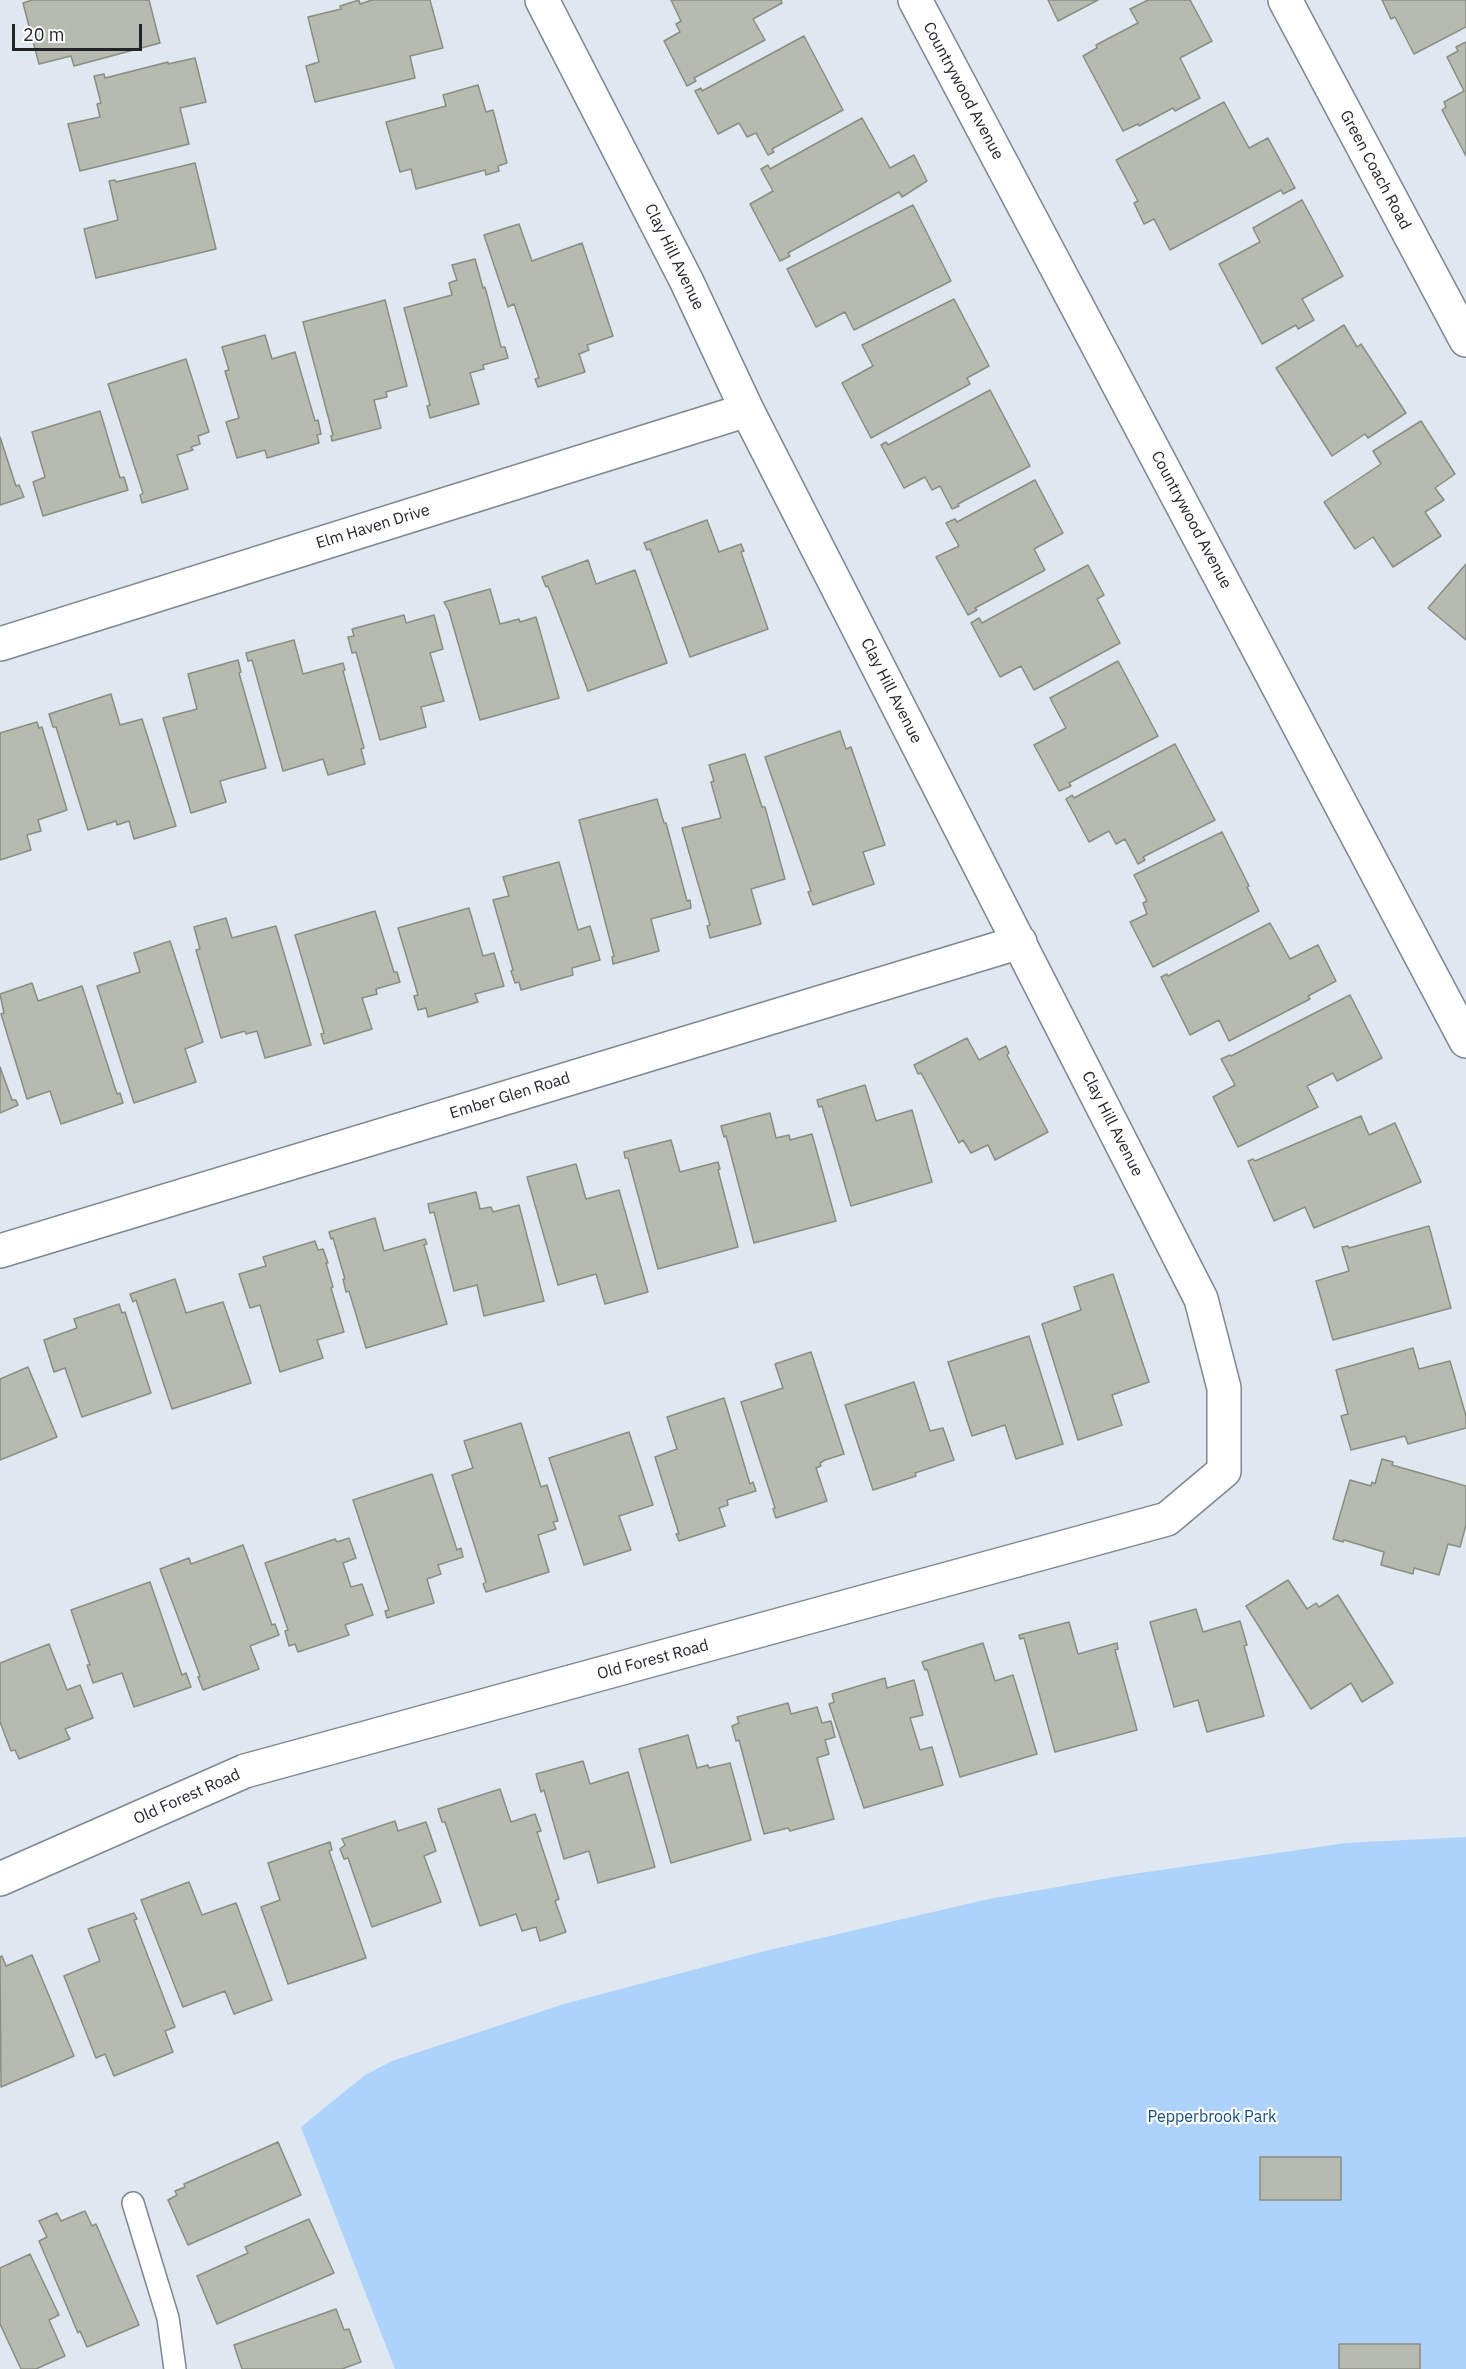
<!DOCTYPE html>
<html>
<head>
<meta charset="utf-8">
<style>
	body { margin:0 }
	#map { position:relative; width:1466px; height:2369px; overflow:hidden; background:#dfe7f1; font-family:"IBM Plex Sans",sans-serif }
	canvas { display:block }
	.scale { position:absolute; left:12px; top:24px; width:130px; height:27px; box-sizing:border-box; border:3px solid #212428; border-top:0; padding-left:8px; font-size:18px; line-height:21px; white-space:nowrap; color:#212428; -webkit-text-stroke:4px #fff; paint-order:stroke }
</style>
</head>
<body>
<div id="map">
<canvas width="1466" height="2369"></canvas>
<div class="scale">20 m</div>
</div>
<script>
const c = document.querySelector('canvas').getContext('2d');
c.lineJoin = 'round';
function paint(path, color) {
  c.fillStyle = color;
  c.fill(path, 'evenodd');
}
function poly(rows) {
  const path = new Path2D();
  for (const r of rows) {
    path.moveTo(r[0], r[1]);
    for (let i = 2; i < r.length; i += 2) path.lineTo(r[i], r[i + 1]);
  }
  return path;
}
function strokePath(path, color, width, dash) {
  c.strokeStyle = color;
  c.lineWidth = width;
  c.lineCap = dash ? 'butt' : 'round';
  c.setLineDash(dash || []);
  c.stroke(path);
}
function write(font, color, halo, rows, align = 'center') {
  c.font = font + ' "IBM Plex Sans",sans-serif';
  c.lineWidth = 4.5;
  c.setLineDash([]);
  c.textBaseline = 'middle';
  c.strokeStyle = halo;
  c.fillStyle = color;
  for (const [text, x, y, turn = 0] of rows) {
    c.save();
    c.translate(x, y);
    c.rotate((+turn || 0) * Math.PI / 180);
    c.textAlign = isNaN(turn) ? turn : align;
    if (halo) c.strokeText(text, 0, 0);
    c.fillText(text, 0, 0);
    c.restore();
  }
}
paint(poly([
	[1466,1837,1466,2369,395,2369,301,2127,365,2075,392,2061,564,2004,761,1952,989,1899,1120,1876,1346,1843]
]), '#add2fb');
const building = poly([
	[32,0,149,0,160,43,74,66,71,56,39,64,23,3,32,0],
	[359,0,360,4,372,0,430,0,443,48,410,56,415,78,315,102,306,66,319,62,308,17,341,9,340,6,359,0],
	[671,0,781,0,782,3,753,19,765,40,694,78,696,81,687,86,664,41,680,32,676,24,681,21,671,0],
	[1048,0,1098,0,1058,21,1048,0],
	[1148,0,1190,0,1212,41,1180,58,1200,98,1175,111,1173,108,1139,126,1138,124,1123,131,1083,56,1097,48,1096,45,1138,23,1130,9,1148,0],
	[1382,0,1466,0,1466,27,1414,54,1395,17,1391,19,1382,0],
	[804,36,843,110,772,149,774,152,768,155,756,133,747,137,739,123,718,134,695,91,701,88,702,91,804,36],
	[1466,42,1466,156,1442,110,1446,107,1444,102,1464,91,1447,57,1458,51,1456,47,1466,42],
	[195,58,206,102,180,108,189,144,80,171,68,124,100,117,97,104,101,103,94,76,104,74,105,78,168,62,168,64,195,58],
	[478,85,486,112,493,110,507,163,498,166,499,171,486,175,485,170,416,189,411,169,400,172,386,122,446,106,443,95,478,85],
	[1224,102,1249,148,1268,138,1295,188,1283,194,1281,190,1170,250,1154,219,1144,224,1134,203,1138,201,1116,160,1224,102],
	[862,118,890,168,914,155,927,181,902,197,899,192,788,253,790,256,780,261,750,204,773,191,761,169,768,165,770,169,862,118],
	[195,163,216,249,96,278,84,229,118,220,109,181,115,180,116,182,195,163],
	[1302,200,1343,276,1302,299,1314,320,1298,329,1296,325,1262,344,1219,264,1260,242,1253,228,1302,200],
	[913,205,951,281,854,330,845,312,816,327,787,269,913,205],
	[519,224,532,261,582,243,613,336,587,345,589,350,579,354,585,372,538,387,535,379,539,378,514,304,508,307,484,235,519,224],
	[475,259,483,288,485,287,501,347,505,347,508,358,483,365,484,369,470,373,479,404,430,418,427,406,430,405,404,308,452,295,449,283,457,280,452,265,475,259],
	[954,299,989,366,967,378,970,384,871,438,842,383,873,366,862,345,954,299],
	[385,300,407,386,386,392,387,397,374,400,381,428,332,441,331,436,333,435,303,322,385,300],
	[1344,325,1357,347,1361,344,1406,413,1368,438,1365,434,1332,456,1276,368,1344,325],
	[265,335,272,359,295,352,315,421,318,420,321,434,317,435,319,443,267,458,265,450,237,458,226,422,239,418,225,371,229,370,222,347,265,335],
	[186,359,209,432,198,436,200,444,191,447,193,450,177,455,188,489,142,503,140,495,143,493,108,384,186,359],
	[990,390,1030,466,958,504,959,506,952,509,940,486,932,490,925,477,904,488,881,445,886,442,888,445,990,390],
	[100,411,120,478,124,477,128,490,43,516,33,482,45,477,32,432,100,411],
	[1421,421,1455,474,1435,488,1444,500,1425,512,1441,536,1393,567,1373,537,1355,549,1324,502,1381,464,1373,451,1421,421],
	[0,437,16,486,19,485,24,497,0,505,0,437],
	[1035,480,1063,533,1034,549,1045,570,975,608,977,610,968,615,936,557,959,546,946,523,955,519,957,522,1035,480],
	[707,520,719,552,741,544,744,551,741,552,768,629,690,657,650,549,647,550,644,543,707,520],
	[588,560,596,584,635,570,667,663,588,691,548,586,546,587,542,577,588,560],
	[1466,564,1466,640,1428,608,1466,564],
	[1088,565,1104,595,1097,599,1120,643,1034,690,1021,666,1000,677,971,623,979,618,982,623,1088,565],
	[490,589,500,624,519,619,520,622,536,617,559,698,480,720,449,611,444,602,490,589],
	[404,615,406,623,434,615,443,649,430,653,444,701,421,707,426,727,380,740,356,652,352,653,348,637,354,636,352,629,404,615],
	[294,640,303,674,343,663,345,670,343,671,364,748,361,749,365,764,328,775,323,759,283,771,252,660,248,661,246,653,294,640],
	[238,660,241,672,239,673,266,768,220,781,226,802,191,813,163,718,197,709,188,674,238,660],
	[1118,661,1158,736,1069,783,1071,786,1059,791,1034,745,1066,728,1050,698,1118,661],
	[111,694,120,725,142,719,176,826,134,839,129,821,117,825,116,821,88,830,56,727,53,727,49,714,111,694],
	[37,722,39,728,42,727,67,810,38,820,41,831,27,835,31,850,0,860,0,733,37,722],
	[840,731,846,749,851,747,885,845,863,852,874,884,813,905,808,892,811,891,765,757,840,731],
	[1175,744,1215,820,1143,857,1145,860,1138,864,1125,839,1116,844,1109,831,1089,842,1066,799,1072,795,1074,798,1175,744],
	[745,754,762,807,765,807,785,879,751,889,761,924,710,938,707,926,710,925,682,828,721,818,711,782,714,781,709,765,745,754],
	[657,799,664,823,666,823,687,901,690,900,691,908,651,919,659,951,613,964,612,957,614,956,579,820,657,799],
	[1222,832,1249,886,1247,887,1259,911,1153,967,1130,922,1147,914,1143,903,1147,901,1134,875,1222,832],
	[559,862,578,930,590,926,600,960,572,968,573,975,521,990,519,982,515,983,511,971,513,970,493,900,509,896,503,877,559,862],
	[469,908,483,956,494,953,504,986,475,994,478,1002,428,1017,426,1008,418,1010,414,996,418,995,398,928,469,908],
	[375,911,394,972,397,972,400,982,376,989,377,994,362,998,372,1029,324,1044,321,1034,324,1033,295,935,375,911],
	[226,918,232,938,276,926,311,1045,265,1058,257,1031,246,1034,245,1031,221,1038,196,950,200,949,194,927,226,918],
	[1270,923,1290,959,1318,945,1336,981,1308,996,1310,999,1229,1041,1219,1020,1190,1035,1161,977,1167,974,1168,976,1270,923],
	[170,941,203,1042,185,1049,196,1082,134,1103,97,986,140,972,134,953,170,941],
	[32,983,38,1001,82,986,117,1094,120,1093,123,1103,61,1124,50,1091,27,1099,1,1014,4,1013,0,994,32,983],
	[1350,995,1382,1058,1337,1081,1333,1073,1307,1086,1318,1107,1238,1147,1213,1097,1235,1085,1221,1059,1230,1055,1231,1056,1350,995],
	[967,1038,979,1060,1006,1046,1009,1053,1007,1055,1048,1132,995,1160,988,1145,971,1153,963,1140,959,1143,921,1073,918,1074,914,1065,967,1038],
	[0,1067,12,1100,16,1100,18,1105,0,1113,0,1067],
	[865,1085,876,1121,912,1110,932,1182,851,1206,822,1106,819,1107,817,1100,865,1085],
	[770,1113,776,1138,789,1135,790,1140,812,1134,836,1221,754,1243,726,1136,724,1137,721,1126,770,1113],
	[1361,1116,1369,1135,1395,1123,1421,1182,1314,1228,1305,1207,1274,1221,1248,1161,1253,1159,1255,1161,1361,1116],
	[671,1140,680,1172,718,1162,720,1169,718,1170,738,1247,658,1269,628,1158,625,1158,624,1152,671,1140],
	[576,1164,586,1199,619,1190,648,1292,605,1304,596,1274,558,1285,527,1177,576,1164],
	[476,1192,480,1209,491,1207,493,1212,519,1205,544,1301,484,1316,477,1285,454,1291,434,1212,430,1213,428,1204,476,1192],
	[375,1218,384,1251,425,1239,427,1244,424,1245,447,1324,366,1348,349,1291,346,1292,343,1279,345,1279,333,1238,331,1239,329,1232,375,1218],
	[1429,1226,1451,1308,1333,1340,1316,1281,1349,1271,1342,1247,1348,1246,1349,1248,1429,1226],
	[315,1241,318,1250,323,1249,328,1263,326,1263,333,1287,331,1288,344,1332,317,1340,323,1358,280,1372,260,1305,250,1308,239,1274,266,1266,263,1257,315,1241],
	[1113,1274,1149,1382,1112,1395,1122,1425,1078,1440,1042,1324,1081,1310,1074,1287,1113,1274],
	[175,1279,186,1313,223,1302,251,1383,172,1409,136,1300,133,1302,130,1294,175,1279],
	[119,1304,122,1313,125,1312,151,1393,82,1417,65,1368,54,1372,44,1340,77,1328,74,1319,119,1304],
	[1029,1336,1063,1444,1016,1459,1005,1425,972,1436,948,1362,1029,1336],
	[1413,1348,1419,1369,1450,1361,1466,1416,1466,1428,1408,1444,1405,1436,1351,1450,1341,1416,1348,1414,1336,1370,1413,1348],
	[811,1352,844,1454,825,1460,820,1463,821,1466,816,1468,827,1501,776,1518,773,1509,775,1508,741,1402,783,1388,775,1364,811,1352],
	[28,1367,57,1437,0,1460,0,1379,28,1367],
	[914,1382,930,1431,943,1428,954,1460,915,1473,916,1476,873,1490,845,1405,914,1382],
	[724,1398,750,1484,753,1482,756,1491,727,1500,728,1505,719,1508,725,1526,679,1541,676,1534,679,1534,655,1457,677,1449,667,1417,724,1398],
	[521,1423,541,1487,547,1485,558,1521,553,1522,556,1529,538,1535,549,1572,486,1592,483,1584,486,1582,452,1475,473,1468,464,1441,521,1423],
	[629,1432,653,1505,619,1516,631,1550,584,1565,549,1458,629,1432],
	[1382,1459,1393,1462,1392,1465,1466,1486,1466,1525,1460,1547,1448,1544,1439,1575,1414,1568,1413,1574,1381,1565,1384,1552,1344,1540,1343,1542,1333,1539,1350,1480,1371,1486,1372,1482,1375,1484,1382,1459],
	[432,1474,457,1550,461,1548,463,1557,438,1565,441,1574,427,1579,434,1603,387,1618,385,1611,389,1610,353,1500,432,1474],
	[349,1538,356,1558,343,1563,351,1587,362,1584,373,1615,345,1625,349,1635,298,1652,295,1644,289,1646,285,1631,288,1630,265,1563,335,1539,337,1542,349,1538],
	[243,1545,272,1625,275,1624,279,1635,250,1646,259,1669,203,1690,198,1677,200,1676,160,1569,189,1558,191,1564,243,1545],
	[1288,1580,1307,1609,1316,1603,1319,1607,1338,1595,1393,1683,1362,1702,1351,1683,1311,1709,1246,1606,1288,1580],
	[150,1582,182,1675,186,1673,191,1687,134,1707,122,1673,93,1683,87,1665,90,1665,71,1610,150,1582],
	[1196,1609,1203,1632,1240,1621,1247,1645,1244,1646,1264,1716,1207,1732,1198,1700,1174,1707,1150,1622,1196,1609],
	[1069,1622,1078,1654,1117,1643,1118,1649,1115,1650,1137,1730,1055,1752,1024,1638,1020,1639,1019,1635,1069,1622],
	[983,1643,995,1681,1013,1675,1037,1754,960,1777,927,1669,925,1670,922,1662,983,1643],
	[49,1644,67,1690,80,1685,93,1718,65,1729,70,1739,19,1759,15,1750,11,1751,0,1722,0,1663,49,1644],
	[885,1678,887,1688,914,1680,923,1715,910,1718,920,1750,932,1747,943,1785,864,1808,829,1704,834,1702,832,1694,885,1678],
	[788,1703,791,1714,817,1707,822,1723,831,1721,835,1737,825,1740,829,1754,817,1758,834,1819,790,1831,788,1828,764,1834,739,1740,736,1741,732,1726,739,1723,737,1717,788,1703],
	[688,1735,697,1768,708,1765,709,1768,730,1763,751,1840,671,1863,639,1749,688,1735],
	[583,1761,590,1784,628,1772,655,1867,598,1883,589,1851,564,1859,544,1790,541,1792,536,1774,583,1761],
	[500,1789,511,1822,535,1814,541,1831,537,1832,559,1899,555,1901,566,1932,540,1941,536,1927,522,1931,516,1914,480,1926,445,1822,442,1822,438,1809,500,1789],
	[395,1821,398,1831,426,1822,436,1851,424,1856,441,1902,372,1927,348,1858,344,1859,340,1849,345,1845,342,1839,395,1821],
	[330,1842,332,1850,329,1851,366,1958,288,1984,261,1907,280,1900,268,1863,330,1842],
	[189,1882,202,1915,236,1903,272,2000,234,2014,225,1991,183,2007,141,1900,189,1882],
	[134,1913,137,1919,134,1920,175,2027,165,2031,173,2052,114,2076,105,2054,96,2058,64,1976,100,1961,88,1929,134,1913],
	[32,1955,74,2056,1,2087,0,1957,2,1956,6,1966,32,1955],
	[278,2142,301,2195,188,2245,168,2200,177,2195,175,2191,185,2187,184,2184,278,2142],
	[1260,2157,1341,2157,1341,2200,1260,2200,1260,2157],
	[85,2211,92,2226,96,2224,139,2325,87,2347,80,2331,78,2333,39,2241,47,2237,39,2221,57,2213,61,2221,85,2211],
	[309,2219,334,2273,217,2324,197,2276,248,2253,245,2247,309,2219],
	[30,2254,59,2315,49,2320,65,2356,36,2369,21,2369,0,2324,0,2268,30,2254],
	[336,2309,344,2330,349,2329,361,2362,342,2369,242,2369,234,2345,336,2309],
	[1339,2344,1420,2344,1420,2369,1339,2369,1339,2344]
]);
paint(building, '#b7bbaf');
strokePath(building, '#898d82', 1.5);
const lane = poly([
	[133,2203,168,2318,175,2369]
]);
const street = poly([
	[915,0,1466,1041],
	[1285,0,1466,340],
	[0,644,747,410],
	[0,1251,1020,942],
	[0,1879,245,1771,1167,1519,1224,1471,1224,1388,1201,1299,747,410,686,280,542,0]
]);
strokePath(lane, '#7e868f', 24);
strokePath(street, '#7e868f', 36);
strokePath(lane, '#fff', 21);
strokePath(street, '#fff', 33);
write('16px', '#212428', '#fff', [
	["Countrywood Avenue",963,91,62],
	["Green Coach Road",1375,170,62],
	["Clay Hill Avenue",674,257,64],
	["Countrywood Avenue",1191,520,62],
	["Elm Haven Drive",373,527,-17],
	["Clay Hill Avenue",891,691,63],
	["Ember Glen Road",510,1096,-17],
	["Clay Hill Avenue",1112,1124,63],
	["Old Forest Road",653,1660,-15],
	["Old Forest Road",187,1797,-24]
]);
write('16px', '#124b7f', '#fff', [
	["Pepperbrook Park",1212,2117]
]);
</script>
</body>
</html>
